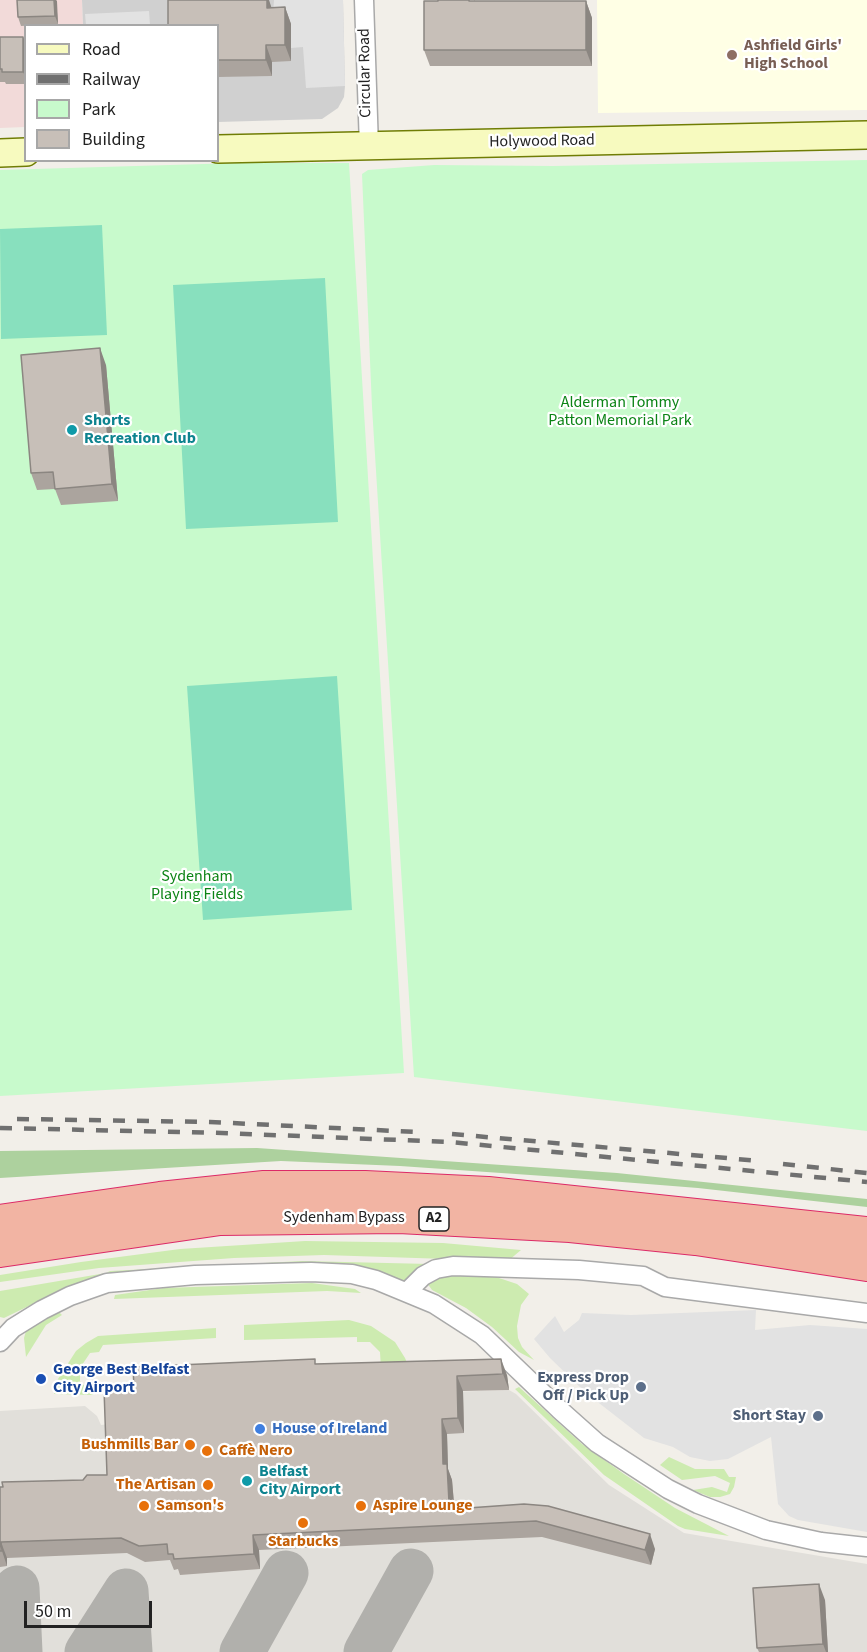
<!DOCTYPE html>
<html>
<head>
<meta charset="utf-8">
<style>
	body { margin:0 }
	#map { position:relative; width:867px; height:1652px; overflow:hidden; background:#f2efe9; font-family:"Source Sans 3",sans-serif }
	canvas { display:block }
	.legend { position:absolute; left:24px; top:24px; width:195px; height:138px; box-sizing:border-box; background:#fff; border:2px solid #a7a7a7; margin:0; padding:8px 10px; list-style:none; font-size:18px; color:#222 }
	.legend li { display:flex; align-items:center; gap:12px; height:30px }
	.legend b { width:30px; border:2px solid #a7a7a7 }
	.scale { position:absolute; left:24px; top:1601px; width:128px; height:27px; box-sizing:border-box; border:3px solid #222; border-top:0; padding-left:8px; font-size:18px; line-height:21px; white-space:nowrap; color:#222; -webkit-text-stroke:4px #fff; paint-order:stroke }
</style>
</head>
<body>
<div id="map">
<canvas width="867" height="1652"></canvas>
<ul class="legend">
<li><b style="height:8px;background:#f7fabf"></b>Road</li>
<li><b style="height:8px;background:#707070"></b>Railway</li>
<li><b style="height:16px;background:#c8facc"></b>Park</li>
<li><b style="height:16px;background:#c7bfb8"></b>Building</li>
</ul>
<div class="scale">50 m</div>
</div>
<script>
const c = document.querySelector('canvas').getContext('2d');
c.lineJoin = 'round';
function paint(path, color) {
  c.fillStyle = color;
  c.fill(path, 'evenodd');
}
function poly(rows) {
  const path = new Path2D();
  for (const r of rows) {
    path.moveTo(r[0], r[1]);
    for (let i = 2; i < r.length; i += 2) path.lineTo(r[i], r[i + 1]);
  }
  return path;
}
function strokePath(path, color, width, dash) {
  c.strokeStyle = color;
  c.lineWidth = width;
  c.lineCap = dash ? 'butt' : 'round';
  c.setLineDash(dash || []);
  c.stroke(path);
}
function write(font, color, halo, rows, align = 'center') {
  c.font = font + ' "Source Sans 3",sans-serif';
  c.lineWidth = 4.5;
  c.setLineDash([]);
  c.textBaseline = 'middle';
  c.strokeStyle = halo;
  c.fillStyle = color;
  for (const [text, x, y, turn = 0] of rows) {
    c.save();
    c.translate(x, y);
    c.rotate((+turn || 0) * Math.PI / 180);
    c.textAlign = isNaN(turn) ? turn : align;
    if (halo) c.strokeText(text, 0, 0);
    c.fillText(text, 0, 0);
    c.restore();
  }
}
paint(poly([
	[0,0,82,0,83,25,26,26,25,127,0,128]
]), '#f2dad9');
paint(poly([
	[597,0,867,0,867,110,598,113]
]), '#ffffe5');
paint(poly([
	[82,0,343,0,345,86,344,97,338,108,322,119,218,122,218,26,83,25]
]), '#d0d0d0');
paint(poly([
	[509,1390,516,1394,609,1485,684,1533,867,1564,867,1652,0,1652,0,1411,85,1406,97,1416,101,1425,353,1395]
]), '#e1dfda');
paint(poly([
	[305,1241,443,1243,521,1250,508,1261,324,1255,234,1258,99,1268,0,1282,0,1275,81,1262,180,1249],
	[302,1261,430,1264,407,1282,367,1270,303,1264,106,1273,72,1285,4,1318,0,1317,0,1291,106,1273,110,1271],
	[440,1273,484,1273,517,1284,529,1294,521,1305,517,1326,518,1338,522,1347,534,1360,519,1352,492,1327,466,1308,432,1290,427,1283],
	[312,1283,355,1289,361,1293,327,1291,114,1299,115,1295,164,1288],
	[59,1312,62,1315,46,1325,26,1357,24,1338,26,1331],
	[349,1320,371,1326,395,1342,405,1358,412,1374,381,1369,380,1352,370,1342,357,1342,357,1337,244,1340,244,1325],
	[216,1328,216,1338,103,1345,99,1352,90,1353,80,1368,80,1381,93,1395,54,1394,58,1379,76,1351,86,1343,98,1336],
	[519,1387,582,1444,624,1474,675,1508,729,1536,685,1529,678,1526,604,1475,515,1389],
	[669,1457,695,1469,724,1469,729,1477,736,1477,734,1487,730,1494,720,1497,710,1497,693,1490,712,1487,727,1492,730,1483,715,1476,682,1480,660,1465]
]), '#cdebb0');
paint(poly([
	[257,1148,617,1173,867,1199,867,1207,698,1188,559,1177,400,1166,281,1161,0,1178,0,1151]
]), '#add19e');
paint(poly([
	[867,160,867,1131,414,1077,372,407,362,174,368,170,434,165,553,166],
	[238,163,349,163,404,1073,0,1096,0,170]
]), '#c8facc');
paint(poly([
	[102,225,107,335,1,339,0,229],
	[325,278,338,522,186,529,173,285],
	[337,676,352,910,203,920,187,686]
]), '#88e0be');
paint(poly([
	[274,0,343,0,345,86,306,88,303,47,291,48,291,24,273,12],
	[149,11,150,25,86,25,85,14],
	[756,1310,755,1330,810,1325,867,1329,867,1532,798,1520,789,1516,778,1504,771,1437,728,1459,710,1461,690,1457,673,1447,644,1438,586,1393,550,1358,534,1339,555,1316,564,1332,579,1320,582,1313,631,1315]
]), '#e2e2e2');
strokePath(poly([
	[17,1588,20,1652],
	[126,1591,130,1652],
	[87,1652,126,1591],
	[242,1652,286,1573],
	[366,1652,411,1571]
]), '#b1b0ac', 45);
const minor = poly([
	[364,0,369,147],
	[407,1292,423,1276,436,1269,453,1266,579,1270,643,1276,665,1287,867,1313],
	[0,1342,13,1328,42,1310,70,1296,107,1283,195,1275,311,1272,352,1274,376,1280,434,1304,482,1335,560,1410,597,1443,668,1489,698,1504,766,1530,821,1542,867,1547]
]);
const secondary = poly([
	[218,149,867,135],
	[0,153,26,152]
]);
const trunk = poly([
	[0,1221,160,1198,264,1187,365,1187,488,1193,867,1233],
	[0,1251,220,1219,399,1217,570,1226,696,1239,867,1265]
]);
strokePath(minor, '#a9a9a9', 21);
strokePath(secondary, '#707d05', 30);
strokePath(trunk, '#dc2a67', 34);
strokePath(minor, '#fff', 18);
strokePath(secondary, '#f7fabf', 27);
strokePath(trunk, '#f2b4a3', 32);
strokePath(poly([
	[17,1119,210,1122,416,1132],
	[0,1128,222,1133,450,1142,867,1182],
	[452,1134,760,1161],
	[783,1164,867,1173]
]), '#707070', 4.5, [12, 12]);
paint(poly([
	[17,0,56,0,58,24,21,26,18,17],
	[475,0,475,1,586,1,592,18,592,66,430,66,424,50],
	[271,7,285,7,291,24,291,61,272,62,272,76,218,77,218,26],
	[0,37,23,37,26,44,26,84,6,84,5,82,0,82],
	[106,365,118,501,61,505,55,489,37,490,31,473],
	[317,1364,507,1375,509,1390,463,1391,464,1433,447,1434,448,1469,452,1480,454,1502,457,1509,524,1504,655,1549,651,1565,542,1537,259,1550,260,1569,180,1575,178,1569,174,1570,170,1560,145,1562,127,1553,7,1558,7,1566,0,1567,0,1487,83,1480,107,1475,134,1388],
	[825,1600,828,1652,759,1652,757,1648]
]), '#aba49e');
paint(poly([
	[54,0,56,0,57,1,58,24,55,16],
	[267,0,269,0,273,12,267,8],
	[586,1,592,18,592,66,586,50],
	[285,7,291,24,291,61,285,45],
	[23,37,26,44,26,78,23,72],
	[266,45,272,62,272,76,266,60],
	[100,348,106,365,118,501,112,484],
	[501,1359,507,1375,509,1390,503,1374],
	[457,1376,463,1391,464,1433,458,1418],
	[442,1419,447,1434,448,1469,452,1480,455,1518,449,1502,443,1464],
	[650,1534,655,1549,651,1565,645,1550],
	[253,1535,259,1550,260,1569,254,1554],
	[1,1542,7,1558,7,1566,2,1551],
	[819,1584,825,1600,828,1652,826,1652,823,1644]
]), '#8b8681');
const building = poly([
	[17,0,54,0,55,16,18,17,17,0],
	[168,0,267,0,267,8,285,7,285,45,266,45,266,60,218,60,218,26,168,26,168,0],
	[438,0,469,0,469,1,586,1,586,50,424,50,424,1,438,1,438,0],
	[0,37,23,37,23,72,2,72,2,69,0,69,0,37],
	[100,348,112,484,55,489,53,472,31,473,21,355,100,348],
	[315,1359,315,1364,501,1359,503,1374,457,1376,458,1418,442,1419,443,1464,447,1464,449,1502,454,1502,454,1509,524,1504,548,1506,650,1534,645,1550,536,1521,253,1535,254,1554,174,1559,173,1554,168,1554,167,1544,139,1546,121,1538,1,1542,2,1551,0,1551,0,1487,3,1487,2,1482,83,1480,87,1475,107,1475,104,1389,134,1388,133,1367,315,1359],
	[819,1584,823,1644,757,1648,753,1588,819,1584]
]);
paint(building, '#c7bfb8');
strokePath(building, '#8b8681', 1.5);
for (const [x, y, r, color] of [
	[732,55,6,"#8d6e63"],
	[72,430,6,"#0f9aa8"],
	[41,1379,6,"#1a4fb4"],
	[641,1387,6,"#5c6f8a"],
	[818,1416,6,"#5c6f8a"],
	[260,1429,6,"#3f7fe0"],
	[190,1445,6,"#e8710a"],
	[207,1451,6,"#e8710a"],
	[247,1481,6,"#0f9aa8"],
	[208,1485,6,"#e8710a"],
	[144,1506,6,"#e8710a"],
	[361,1506,6,"#e8710a"],
	[303,1523,6,"#e8710a"]
]) {
  const dot = new Path2D();
  dot.arc(x, y, r, 0, 2 * Math.PI);
  c.fillStyle = color;
  c.fill(dot);
  strokePath(dot, '#fff', 2);
}
for (const [x, y, w] of [
	[434,1219,30]
]) {
  const box = new Path2D();
  box.roundRect(x - w / 2, y - 12, w, 24, 4.5);
  c.fillStyle = '#fff';
  c.fill(box);
  strokePath(box, '#222', 1.5);
}
write('bold 15px', '#222', null, [
	["A2",434,1219]
]);
write('bold 16px', '#785e54', '#fff', [
	["Ashfield Girls'",744,46],
	["High School",744,64]
], 'left');
write('16px', '#222', '#fff', [
	["Circular Road",366,73,-91],
	["Holywood Road",542,142,-1],
	["Sydenham Bypass",344,1218]
]);
write('16px', '#0c8416', '#fff', [
	["Alderman Tommy",620,403],
	["Patton Memorial Park",620,421],
	["Sydenham",197,877],
	["Playing Fields",197,895]
]);
write('bold 16px', '#0d838f', '#fff', [
	["Shorts",84,421],
	["Recreation Club",84,439],
	["Belfast",259,1472],
	["City Airport",259,1490]
], 'left');
write('bold 16px', '#164399', '#fff', [
	["George Best Belfast",53,1370],
	["City Airport",53,1388]
], 'left');
write('bold 16px', '#4e5e75', '#fff', [
	["Express Drop",629,1378],
	["Off / Pick Up",629,1396],
	["Short Stay",806,1416]
], 'right');
write('bold 16px', '#366cbe', '#fff', [
	["House of Ireland",272,1429]
], 'left');
write('bold 16px', '#c56008', '#fff', [
	["Bushmills Bar",178,1445,"right"],
	["Caffè Nero",219,1451],
	["The Artisan",196,1485,"right"],
	["Samson's",156,1506],
	["Aspire Lounge",373,1506],
	["Starbucks",303,1542,"center"]
], 'left');
</script>
</body>
</html>
